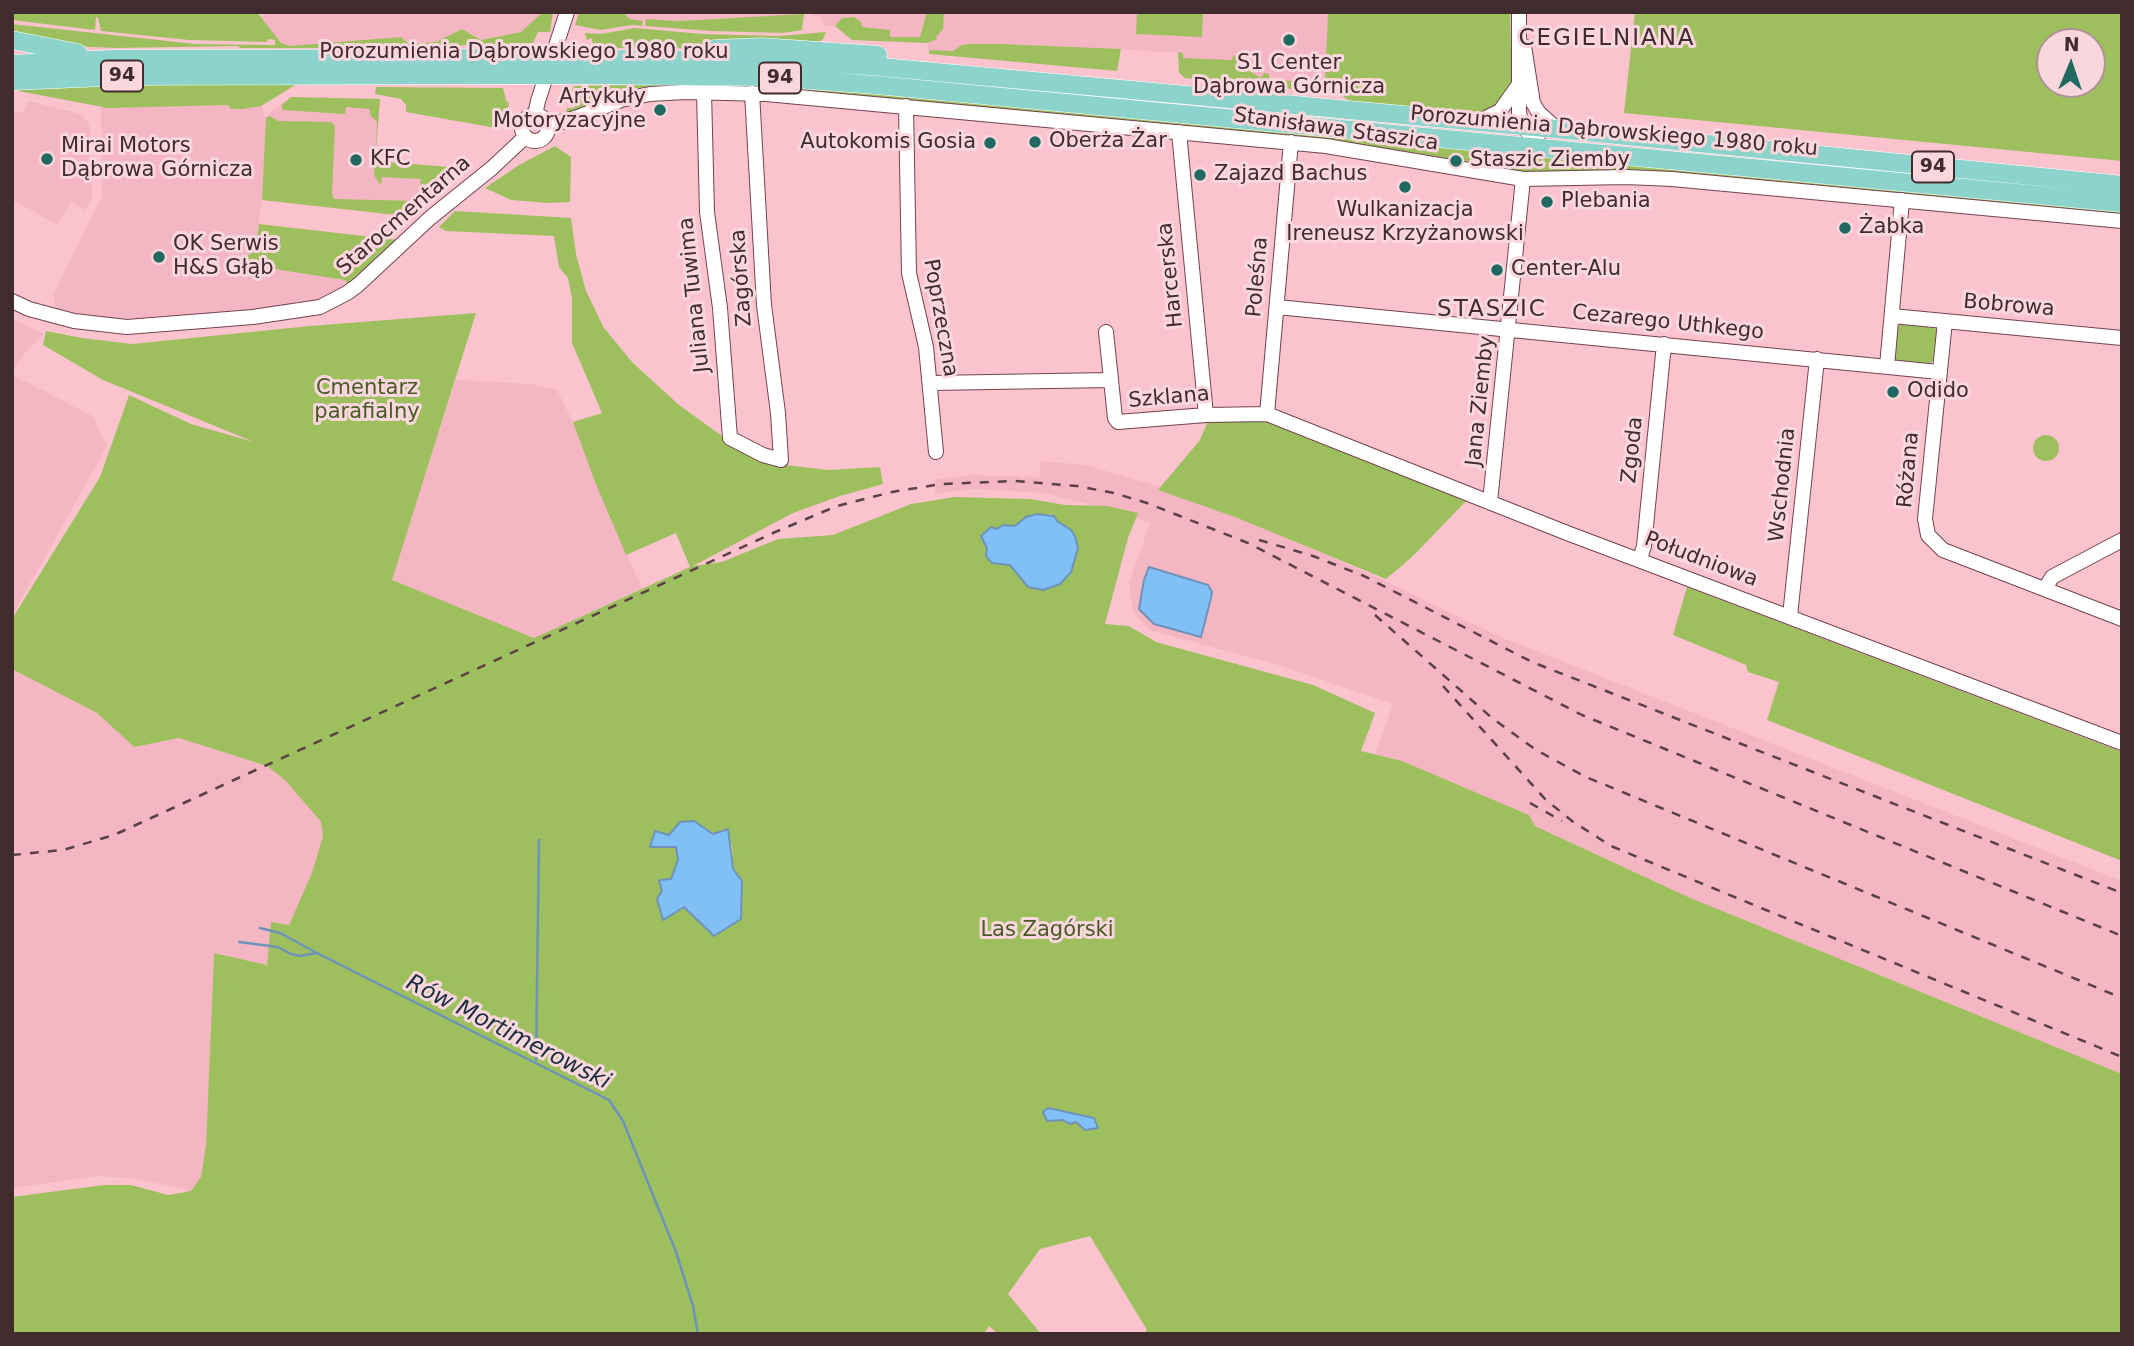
<!DOCTYPE html>
<html>
<head>
<meta charset="utf-8">
<style>
	body { margin:0 }
	#map { position:relative; width:2134px; height:1346px; overflow:hidden; background:#fac3ce; font-family:"DejaVu Sans",sans-serif }
	canvas { display:block }
	.frame { position:absolute; inset:0; border:14px solid #402b2f; pointer-events:none }
	.north { position:absolute; left:2036px; top:28px; width:70px; height:70px; box-sizing:border-box; background:#f9d7dd; border:2px solid #af9297; border-radius:50%; rotate:2deg; font-size:19px; font-weight:700; line-height:28px; text-align:center; color:#402b2f }
	.north::after { content:''; display:block; margin:auto; width:24px; height:32px; background:#1f6961; clip-path:polygon(50% 0,100% 100%,50% 72%,0 100%) }
</style>
</head>
<body>
<div id="map">
<canvas width="2134" height="1346"></canvas>
<div class="frame"></div>
<div class="north">N</div>
</div>
<script>
const c = document.querySelector('canvas').getContext('2d');
c.lineJoin = 'round';
function paint(path, color) {
  c.fillStyle = color;
  c.fill(path, 'evenodd');
}
function poly(rows) {
  const path = new Path2D();
  for (const r of rows) {
    if (r.length === 3) {
      path.moveTo(r[0] + r[2], r[1]);
      path.arc(r[0], r[1], r[2], 0, 2 * Math.PI);
      continue;
    }
    path.moveTo(r[0], r[1]);
    for (let i = 2; i < r.length; i += 2) path.lineTo(r[i], r[i + 1]);
  }
  return path;
}
function strokePath(path, color, width, dash) {
  c.strokeStyle = color;
  c.lineWidth = width;
  c.lineCap = dash ? 'butt' : 'round';
  c.setLineDash(dash || []);
  c.stroke(path);
}
function write(font, color, halo, rows, align = 'center') {
  c.font = font + ' "DejaVu Sans",sans-serif';
  c.lineWidth = 6;
  c.setLineDash([]);
  c.textBaseline = 'middle';
  c.strokeStyle = halo;
  c.fillStyle = color;
  for (const [text, x, y, turn = 0] of rows) {
    c.save();
    c.translate(x, y);
    c.rotate((+turn || 0) * Math.PI / 180);
    c.textAlign = isNaN(turn) ? turn : align;
    if (halo) c.strokeText(text, 0, 0);
    c.fillText(text, 0, 0);
    c.restore();
  }
}
paint(poly([
	[269,12,543,12,521,32,481,40,462,29,436,42,408,44,401,37,289,46,281,44,261,17],
	[622,12,1331,12,1329,87,1199,74,1181,61,1180,53,1117,49,1094,65,929,54,928,38,889,37,862,27,854,17,842,18,835,26,825,26,821,18,810,14,679,21,646,19,646,21,630,19],
	[291,97,380,99,375,161,462,168,414,217,262,200,255,251,236,263,345,280,348,285,322,300,295,307,139,321,103,321,58,310,55,306,54,294,102,196,101,107,229,105,243,109,261,106,266,118,275,108],
	[29,101,80,114,89,123,90,130,92,197,85,210,71,202,57,224,12,200,12,111,23,112],
	[12,319,44,334,26,352,12,372],
	[12,375,93,416,107,446,12,616],
	[456,380,532,384,557,390,573,422,595,482,642,588,534,638,391,580],
	[1040,461,1085,465,1165,488,1232,514,1381,579,1498,636,2122,881,2122,1074,1688,897,1535,826,1529,815,1402,761,1375,755,1393,704,1278,665,1150,630,1133,613,1129,583,1150,523,1117,511,1043,493,974,489,935,494,936,479,973,475,1040,477],
	[12,669,97,713,134,747,179,738,267,766,285,780,321,823,323,836,312,873,289,925,271,922,267,965,214,953,206,1145,201,1177,191,1191,138,1179,98,1176,12,1188]
]), '#f5b6c3');
paint(poly([
	[12,12,257,12,281,43,289,46,401,37,409,44,436,42,462,29,481,40,521,32,543,12,553,12,550,32,538,32,533,43,377,48,240,48,238,46,115,48,69,46,12,36,12,24,195,44,275,45,275,40,268,39,267,42,189,40,101,31,98,18,96,17,95,30,12,20],
	[579,12,622,12,630,19,643,21,642,26,631,25,601,30,575,25],
	[927,12,944,12,943,29,936,37,937,39,927,43,852,40,835,26,842,18,854,17,861,22,862,27,890,30,890,37,920,37],
	[1137,12,1203,12,1202,37,1136,34],
	[1328,12,1510,12,1512,86,1504,102,1483,113,1470,112,1349,101,1340,94,1185,78,1179,73,1178,52,1183,53,1183,58,1232,60,1233,55,1238,58,1236,63,1261,78,1264,73,1269,74,1269,80,1325,82],
	[1635,12,2122,12,2122,161,1624,113],
	[2050,42,2092,42,2092,84,2050,84],
	[804,14,802,30,783,33,711,31,645,26,646,19,679,21],
	[634,28,703,34,779,36,826,32,823,39,815,45,734,43,684,48,593,48,592,38,587,40,585,33,601,34],
	[971,44,999,44,1121,49,1117,71,929,54,929,50,953,51,962,45],
	[295,83,297,84,261,106,243,109,231,109,228,105,108,108,18,91,18,87,21,85],
	[768,83,2122,209,2122,216,1540,174,1473,166,1473,162,1460,160,1459,157,1451,159,1410,152,1409,155,750,88,591,107,566,114,567,108,575,108,575,93,571,90,575,86],
	[376,87,503,88,506,100,509,104,502,124,496,128,406,112,406,105,401,99,375,94],
	[291,97,380,99,375,161,462,168,435,195,435,188,429,183,420,186,421,179,382,177,381,184,379,183,374,175,377,122,370,115,370,109,346,107,345,114,282,110,282,105],
	[269,116,279,121,331,122,335,126,332,193,334,199,419,201,419,194,429,201,414,217,262,200,266,118],
	[555,146,571,157,570,202,548,203,511,200,485,188,519,165],
	[455,211,571,218,576,254,586,291,604,328,633,363,679,405,722,436,757,456,786,465,828,470,880,467,883,484,840,496,793,513,693,566,722,562,778,539,833,535,911,504,955,497,1030,499,1065,505,1108,506,1138,513,1128,538,1105,624,1129,626,1156,642,1313,685,1375,713,1361,751,1402,761,1529,815,1535,826,1688,897,2122,1074,2122,1334,1143,1334,1147,1330,1090,1236,1040,1249,1008,1294,1041,1334,998,1334,989,1326,984,1334,12,1334,12,1197,104,1185,131,1185,168,1195,191,1191,201,1177,206,1145,214,953,267,965,271,922,289,925,312,873,323,836,321,822,285,780,267,766,179,738,134,747,97,713,12,669,12,619,100,477,129,395,191,424,254,442,103,380,43,345,46,331,82,338,132,344,310,326,476,313,392,580,534,638,690,567,676,533,626,555,595,482,573,422,602,413,572,343,572,299,568,278,559,267,554,236,446,231,439,227],
	[1037,514,1051,514,1057,521,1071,530,1029,587,1013,567,987,548,981,536,990,528,997,529,1003,526,1015,526,1026,517],
	[706,828,732,846,733,869,742,882,740,919,714,936,684,907,657,899,671,879,678,860,676,847],
	[259,224,399,240,348,285,345,280,235,263,255,251],
	[1904,323,1937,329,1936,357,1933,361,1928,364,1896,361,1894,354,1897,327],
	[1265,418,1471,496,1412,557,1386,579,1235,517,1158,490,1200,440,1208,421],
	[2046,448,13],
	[1687,587,2122,752,2122,861,1767,720,1779,682,1748,672,1746,665,1673,635]
]), '#9ebf5e');
const water = poly([
	[1037,514,1054,516,1057,521,1071,530,1075,536,1078,548,1071,572,1060,584,1043,590,1028,587,1010,565,992,563,986,556,987,548,981,536,991,527,997,529,1003,525,1015,526,1026,517,1037,514],
	[1149,567,1208,585,1212,592,1211,598,1201,637,1154,624,1139,609,1144,580,1149,567],
	[694,821,713,834,728,829,733,869,742,881,741,919,714,936,684,907,663,920,657,899,662,891,659,880,671,879,678,860,676,847,650,847,655,831,669,835,680,822,694,821],
	[1048,1108,1094,1118,1098,1128,1085,1130,1076,1122,1070,1124,1063,1120,1047,1121,1043,1112,1048,1108]
]);
paint(water, '#81c0f6');
strokePath(water, '#6e93ba', 2);
strokePath(poly([
	[260,928,280,933,315,952],
	[239,942,278,947,291,954,300,956,317,953,609,1100,623,1121,676,1252,693,1306,698,1334],
	[536,1060,539,840]
]), '#6e93ba', 2.5);
const minor = poly([
	[1519,12,1519,113,1523,127,1543,147],
	[1524,46,1533,103,1539,113,1557,129],
	[704,92,707,212,720,308,730,438,763,455,781,460,778,413,764,305,752,93],
	[906,106,909,273,926,347,936,452],
	[535,128,13],
	[535,115,538,101,567,12],
	[1476,123,1500,111,1517,87],
	[548,126,578,117,621,100,650,94,685,92,766,94,1326,146,1523,179,1626,177,1672,179,2122,221],
	[1179,132,1206,415],
	[12,301,29,309,74,321,127,327,253,317,320,307,347,293,358,285,430,218,492,168,525,137],
	[1277,307,1939,372],
	[1892,316,2122,338],
	[1945,321,1925,519,1928,535,1943,550,2122,619],
	[1106,332,1115,418,1118,422,1206,415,1267,414,1567,533,2122,743],
	[1887,366,1902,200],
	[931,383,1110,380],
	[1267,414,1291,142],
	[1490,502,1523,179],
	[1640,559,1644,546,1664,344],
	[2045,589,2052,577,2122,540],
	[1790,616,1817,359]
]);
const major = poly([
	[12,40,78,53],
	[714,49,761,47,878,55],
	[592,59,772,60,870,66,1567,130,2122,185],
	[12,64,113,59,515,58],
	[586,75,768,77,876,85,2122,203],
	[12,81,129,76,513,75]
]);
strokePath(minor, '#72444e', 16);
strokePath(major, '#fff', 19);
strokePath(minor, '#fff', 14);
strokePath(major, '#8cd3cb', 18);
strokePath(poly([
	[1259,540,1313,556,1364,576,1532,662,2122,893],
	[1375,615,1492,718,1536,750,1586,777,2122,998],
	[1443,686,1545,799,1572,821,1611,846,2122,1057],
	[1530,803,1562,821],
	[12,855,63,850,114,835,773,533,837,506,892,492,941,484,1015,481,1077,486,1114,493,1147,503,1248,543,1582,715,2122,936]
]), '#5b4146', 2.5, [9, 9]);
const majorBridge = poly([
	[515,58,592,59],
	[513,75,586,75]
]);
strokePath(majorBridge, '#fff', 19, []);
strokePath(majorBridge, '#8cd3cb', 18);
for (const [x, y, r, color] of [
	[1289,40,7,"#1f6961"],
	[660,110,7,"#1f6961"],
	[1035,142,7,"#1f6961"],
	[990,143,7,"#1f6961"],
	[47,159,7,"#1f6961"],
	[356,160,7,"#1f6961"],
	[1456,161,7,"#1f6961"],
	[1200,175,7,"#1f6961"],
	[1405,187,7,"#1f6961"],
	[1547,202,7,"#1f6961"],
	[1845,228,7,"#1f6961"],
	[159,257,7,"#1f6961"],
	[1497,270,7,"#1f6961"],
	[1893,392,7,"#1f6961"]
]) {
  const dot = new Path2D();
  dot.arc(x, y, r, 0, 2 * Math.PI);
  c.fillStyle = color;
  c.fill(dot);
  strokePath(dot, '#f9d7dd', 2.5);
}
for (const [x, y, w] of [
	[122,76,42],
	[780,78,42],
	[1933,167,42]
]) {
  const box = new Path2D();
  box.roundRect(x - w / 2, y - 15.5, w, 31, 5);
  c.fillStyle = '#f9d7dd';
  c.fill(box);
  strokePath(box, '#402b2f', 2);
}
write('bold 19px', '#402b2f', null, [
	["94",122,76],
	["94",780,78],
	["94",1933,167]
]);
write('21px', '#402b2f', '#f9d7dd', [
	["Porozumienia Dąbrowskiego 1980 roku",524,53],
	["Stanisława Staszica",1336,130,8],
	["Porozumienia Dąbrowskiego 1980 roku",1614,132,5],
	["Starocmentarna",404,216,-41],
	["Harcerska",1171,275,-96],
	["Poleśna",1258,277,-85],
	["Zagórska",742,278,-94],
	["Juliana Tuwima",695,295,-96],
	["Bobrowa",2009,306,5],
	["Poprzeczna",940,318,80],
	["Cezarego Uthkego",1668,323,6],
	["Szklana",1169,398,-5],
	["Jana Ziemby",1481,401,-84],
	["Zgoda",1633,450,-84],
	["Różana",1909,470,-85],
	["Wschodnia",1783,485,-84],
	["Południowa",1701,560,21]
]);
write('21px', '#402b2f', '#f9d7dd', [
	["S1 Center",1289,64,"center"],
	["Dąbrowa Górnicza",1289,88,"center"],
	["Artykuły",646,98,"right"],
	["Motoryzacyjne",646,122,"right"],
	["Oberża Żar",1049,142],
	["Autokomis Gosia",976,143,"right"],
	["Mirai Motors",61,147],
	["Dąbrowa Górnicza",61,171],
	["KFC",370,160],
	["Staszic Ziemby",1470,161],
	["Zajazd Bachus",1214,175],
	["Plebania",1561,202],
	["Wulkanizacja",1405,211,"center"],
	["Ireneusz Krzyżanowski",1405,235,"center"],
	["Żabka",1859,228],
	["OK Serwis",173,245],
	["H&S Głąb",173,269],
	["Center-Alu",1511,270],
	["Odido",1907,392]
], 'left');
write('21px', '#495a26', '#f9d7dd', [
	["Cmentarz",367,389],
	["parafialny",367,413],
	["Las Zagórski",1047,931]
]);
c.letterSpacing = '2px';
write('23px', '#402b2f', '#f9d7dd', [
	["CEGIELNIANA",1607,39],
	["STASZIC",1492,310]
]);
c.letterSpacing = '0px';
write('italic 23px', '#1a2d3e', '#f9d7dd', [
	["Rów Mortimerowski",508,1033,27]
]);
</script>
</body>
</html>
